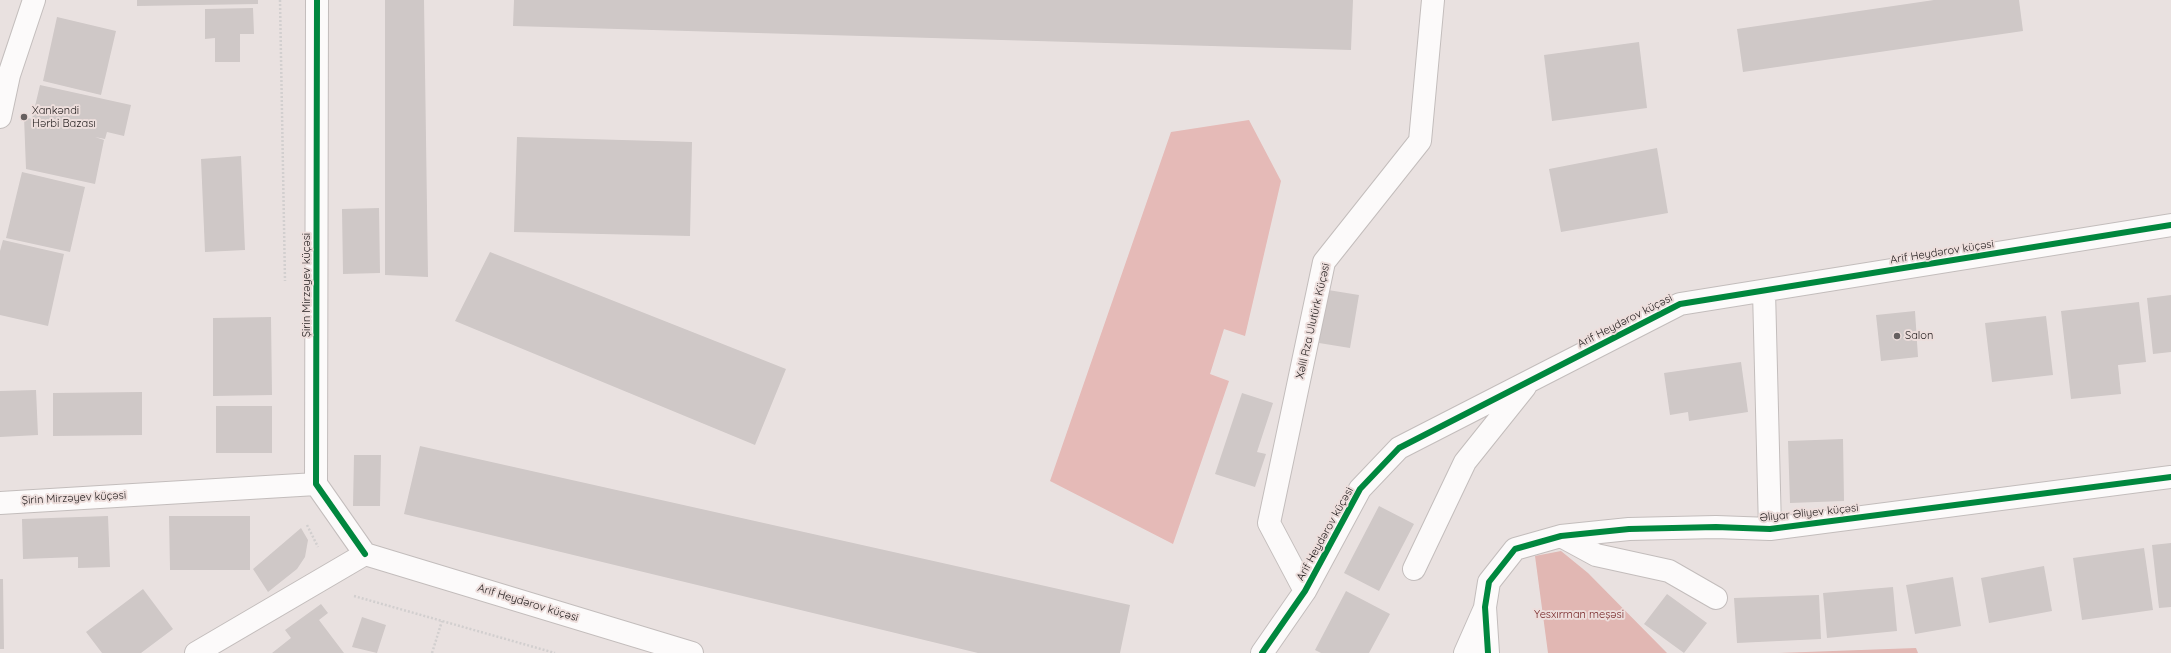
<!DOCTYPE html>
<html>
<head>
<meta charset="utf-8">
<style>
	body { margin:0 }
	canvas { display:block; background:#e9e1e0 }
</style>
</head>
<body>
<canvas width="2171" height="653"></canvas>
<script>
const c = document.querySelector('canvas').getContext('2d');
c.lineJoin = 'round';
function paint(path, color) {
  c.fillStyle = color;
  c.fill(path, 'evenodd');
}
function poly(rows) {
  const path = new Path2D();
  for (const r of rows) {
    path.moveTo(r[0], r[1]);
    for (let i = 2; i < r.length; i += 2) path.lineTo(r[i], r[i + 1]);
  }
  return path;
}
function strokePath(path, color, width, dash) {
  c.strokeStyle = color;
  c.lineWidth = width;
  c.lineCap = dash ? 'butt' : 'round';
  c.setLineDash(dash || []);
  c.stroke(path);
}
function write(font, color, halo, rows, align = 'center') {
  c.font = font + ' Quicksand,sans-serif';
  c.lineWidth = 4;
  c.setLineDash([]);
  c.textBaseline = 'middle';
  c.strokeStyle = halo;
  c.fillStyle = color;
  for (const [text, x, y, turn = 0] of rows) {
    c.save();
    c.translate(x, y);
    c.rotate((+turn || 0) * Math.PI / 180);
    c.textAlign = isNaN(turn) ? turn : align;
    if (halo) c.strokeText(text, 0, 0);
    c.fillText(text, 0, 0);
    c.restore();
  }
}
paint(poly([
	[1249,120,1281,181,1245,336,1224,329,1210,374,1229,381,1173,544,1050,481,1171,132]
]), '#e5bab7');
paint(poly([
	[1561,551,1588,573,1667,653,1548,653,1535,556],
	[1916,648,1918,653,1778,653]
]), '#e1b7b3');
paint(poly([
	[137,0,258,0,258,4,137,6],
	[385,0,424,0,428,277,385,275],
	[514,0,1353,0,1351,50,513,26],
	[1934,0,2019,0,2023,31,1743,72,1737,29],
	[253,8,254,34,240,34,240,62,215,62,215,38,205,39,205,9],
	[57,17,116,31,101,95,43,81],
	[1639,42,1647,108,1552,121,1544,55],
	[40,85,131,105,124,136,107,132,105,139,95,137,104,140,95,184,26,169,24,117,32,119],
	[517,137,692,142,690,236,514,232],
	[1657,148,1668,213,1561,232,1549,169],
	[241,156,245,250,205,252,201,159],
	[22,172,85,187,70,252,6,238],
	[379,208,380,273,343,274,342,209],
	[3,240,64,254,48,326,0,315,0,251],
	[490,252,786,369,755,445,455,321],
	[1328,290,1359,295,1350,348,1319,343],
	[2171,295,2171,352,2153,354,2147,298],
	[2139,302,2146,362,2118,365,2121,394,2071,399,2061,311],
	[1915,311,1918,357,1881,361,1876,315],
	[2046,316,2053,375,1992,382,1985,323],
	[271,317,272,395,213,396,213,318],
	[1741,362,1748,412,1689,421,1688,412,1670,415,1664,373],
	[36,390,38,435,0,437,0,391],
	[142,392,142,435,53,436,53,393],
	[1242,393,1273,403,1257,452,1266,454,1255,487,1215,474],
	[216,406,272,406,272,453,216,453],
	[1843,439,1844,501,1790,503,1788,441],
	[420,446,1130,605,1120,653,978,653,404,514],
	[354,455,381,455,380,506,353,506],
	[1379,506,1414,524,1379,591,1344,573],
	[108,516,110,567,78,568,78,557,23,559,22,519],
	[169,516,250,516,250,570,170,570],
	[301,528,308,540,305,557,297,569,268,592,253,569],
	[2171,543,2171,607,2159,608,2152,545],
	[2144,548,2153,610,2082,620,2073,558],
	[2044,566,2052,611,1989,623,1981,578],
	[1953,577,1961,626,1915,634,1906,585],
	[0,579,3,579,4,649,0,649],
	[1893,587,1897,631,1827,638,1823,593],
	[143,589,173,629,141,653,102,653,86,632],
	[1346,591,1390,614,1369,653,1321,653,1315,650],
	[1667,594,1707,623,1684,653,1644,624],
	[1819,595,1821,639,1737,643,1734,598],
	[321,604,328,613,319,620,344,653,272,653,291,638,285,630],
	[362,617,386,625,377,653,352,647]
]), '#cfc8c7');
const minor = poly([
	[317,0,316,484,365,554],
	[0,117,9,75,34,0],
	[1764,291,1770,529],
	[0,503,316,484],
	[1561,536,1596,555,1669,571,1716,598],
	[365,554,692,653],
	[1414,569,1465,462,1525,387],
	[1305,591,1269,523,1324,262,1420,141,1433,0],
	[196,653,365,554],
	[1262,653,1305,591,1360,489,1399,448,1680,304,2171,225],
	[1465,653,1484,610],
	[1488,653,1485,607,1489,582,1515,549,1561,536,1629,529,1716,527,1770,529,2171,477]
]);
strokePath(minor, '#c3bdbc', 24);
strokePath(poly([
	[280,0,285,281],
	[307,525,318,547],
	[354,596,555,653],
	[432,653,442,621]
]), '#d2cfcf', 2.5, [2, 2]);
strokePath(minor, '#fcfafa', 22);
strokePath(poly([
	[317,0,316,484,365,554],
	[1262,653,1305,591,1360,489,1399,448,1680,304,2171,225],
	[1488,653,1485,607,1489,582,1515,549,1561,536,1629,529,1716,527,1770,529,2171,477]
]), '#00873e', 6);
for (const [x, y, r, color] of [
	[24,117,4,"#666060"],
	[1897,336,4,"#666060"]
]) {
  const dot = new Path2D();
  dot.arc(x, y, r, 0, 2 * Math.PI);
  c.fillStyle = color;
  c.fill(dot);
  strokePath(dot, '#eddedc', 1.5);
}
write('11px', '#201b1b', '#eddedc', [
	["Xankəndi",32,111],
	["Hərbi Bazası",32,124],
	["Salon",1905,336]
], 'left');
write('11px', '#201b1b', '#eddedc', [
	["Arif Heydərov küçəsi",1942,252,-9],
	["Şirin Mirzəyev küçəsi",307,285,-90],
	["Xəlil Rza Ulutürk Küçəsi",1313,321,-77],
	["Arif Heydərov küçəsi",1625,321,-27],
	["Şirin Mirzəyev küçəsi",74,498,-3],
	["Əliyar Əliyev küçəsi",1809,513,-6],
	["Arif Heydərov küçəsi",1325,534,-61],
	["Arif Heydərov küçəsi",528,603,17]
]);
write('11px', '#6f1c1d', '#eddedc', [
	["Yesxırman meşəsi",1579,615]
]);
</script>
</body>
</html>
